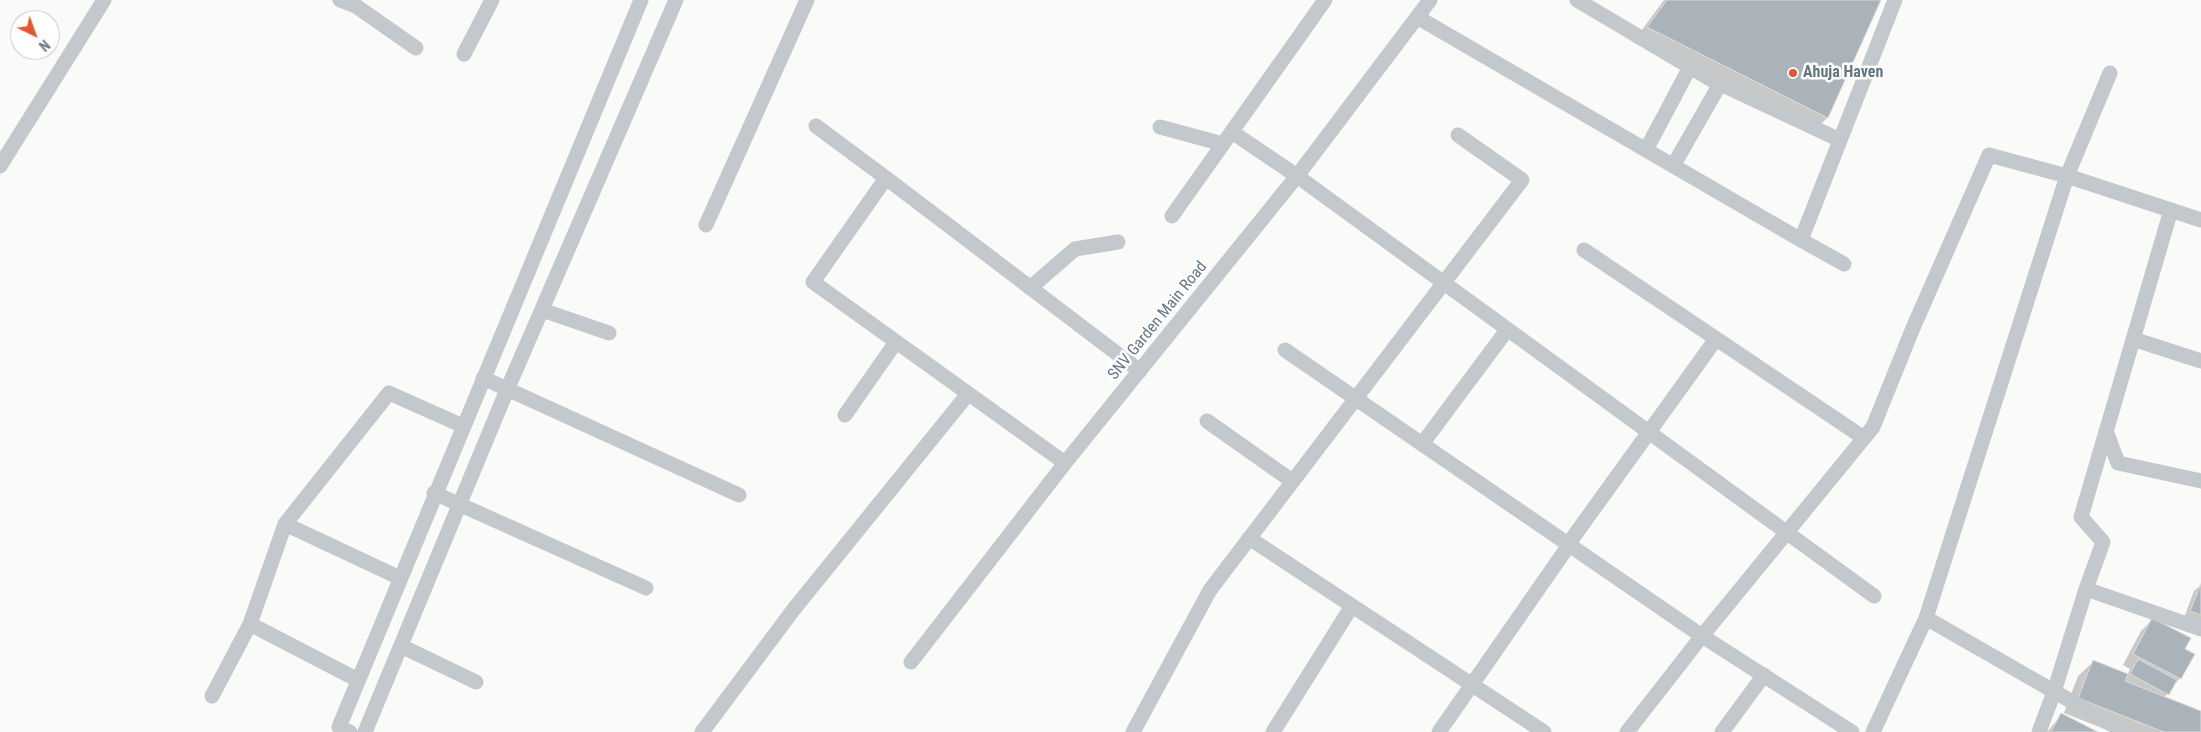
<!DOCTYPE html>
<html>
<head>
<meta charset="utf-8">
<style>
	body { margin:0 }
	#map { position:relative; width:2201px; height:732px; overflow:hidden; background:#fafaf8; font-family:"Roboto Condensed",sans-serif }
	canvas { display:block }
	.north { position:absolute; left:10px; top:10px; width:50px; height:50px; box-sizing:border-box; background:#fff; border:1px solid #c1c8cd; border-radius:50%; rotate:138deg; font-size:14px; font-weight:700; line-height:20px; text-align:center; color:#657683 }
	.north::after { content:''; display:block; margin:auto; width:18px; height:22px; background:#e4572e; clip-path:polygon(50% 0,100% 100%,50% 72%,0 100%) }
</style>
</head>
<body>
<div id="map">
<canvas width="2201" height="732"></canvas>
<div class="north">N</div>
</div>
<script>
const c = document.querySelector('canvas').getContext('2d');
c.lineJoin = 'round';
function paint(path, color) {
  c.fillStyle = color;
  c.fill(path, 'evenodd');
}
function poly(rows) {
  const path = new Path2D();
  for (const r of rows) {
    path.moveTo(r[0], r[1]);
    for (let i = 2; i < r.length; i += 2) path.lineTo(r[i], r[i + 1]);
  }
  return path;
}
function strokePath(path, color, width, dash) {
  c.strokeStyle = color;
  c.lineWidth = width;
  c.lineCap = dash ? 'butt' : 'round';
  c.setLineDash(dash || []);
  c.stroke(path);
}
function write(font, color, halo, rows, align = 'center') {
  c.font = font + ' "Roboto Condensed",sans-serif';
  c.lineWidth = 5;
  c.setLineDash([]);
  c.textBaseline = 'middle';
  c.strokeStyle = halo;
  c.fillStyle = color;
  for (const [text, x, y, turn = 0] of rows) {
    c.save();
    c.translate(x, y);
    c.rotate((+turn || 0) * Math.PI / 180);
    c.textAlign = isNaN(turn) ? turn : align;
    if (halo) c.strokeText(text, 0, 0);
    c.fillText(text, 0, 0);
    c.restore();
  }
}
paint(poly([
	[1664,0,1880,0,1827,118,1813,132,1633,42],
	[2201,585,2201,625,2184,618,2194,591],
	[2152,620,2184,649,2180,678,2164,698,2201,712,2201,732,2112,732,2064,713,2078,676,2093,662,2127,675,2130,669,2123,665,2141,631],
	[2061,715,2095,732,2047,732]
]), '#0003');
const building = poly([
	[1667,0,1881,0,1828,118,1647,27,1667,0],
	[2201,584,2201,615,2190,611,2201,584],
	[2152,618,2191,638,2185,649,2195,654,2181,679,2133,654,2152,618],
	[2138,659,2177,680,2169,695,2130,674,2138,659],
	[2093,660,2128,674,2125,681,2201,711,2201,732,2164,732,2078,698,2093,660],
	[2061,713,2098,732,2051,732,2061,713]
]);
paint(building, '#aab3b9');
strokePath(building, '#dcdcda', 1);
strokePath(poly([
	[340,0,356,6,416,48],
	[1577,0,1712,80,1840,140],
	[1417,17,1801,240,1844,264],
	[464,54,492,0],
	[816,126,886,178,813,282,1065,463],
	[1160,127,1223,144],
	[1232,132,1297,176,1874,596],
	[1646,150,1690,67],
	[0,166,104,0],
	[1673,166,1720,84],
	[886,178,1140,371],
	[1172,216,1325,0],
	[706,225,807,0],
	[1801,240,1895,0],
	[1584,250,1864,438],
	[1030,288,1075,249,1118,242],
	[542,310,609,333],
	[2133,339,2201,361],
	[1285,350,1702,636,1852,732],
	[483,378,739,495],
	[845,415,896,342],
	[1207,421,1292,481],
	[2106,431,2118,463,2201,481],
	[1422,444,1507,330],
	[434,493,646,588],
	[1249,538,1544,732],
	[400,578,285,524,389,393,463,426],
	[2086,589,2103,542,2081,517,2171,210],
	[1926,618,2125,732],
	[250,624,358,680],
	[401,646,476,682],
	[911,662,1065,463,1297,176,1430,0],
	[212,696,250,624,285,524],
	[350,732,339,727,641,0],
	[365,732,507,390,676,0],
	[702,732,794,609,968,394],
	[1133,732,1210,590,1522,180,1458,135],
	[1273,732,1352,606],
	[1439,732,1569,545,1569,543,1716,339],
	[1627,732,1702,636,1873,427,1913,328,1989,155,2067,176,2201,220],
	[1722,732,1764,675],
	[1873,732,1926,618,2067,176,2110,73],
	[2039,732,2054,692,2086,589,2201,629]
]), '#c3c8cc', 15);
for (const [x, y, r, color] of [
	[1793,73,5,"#e4572e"]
]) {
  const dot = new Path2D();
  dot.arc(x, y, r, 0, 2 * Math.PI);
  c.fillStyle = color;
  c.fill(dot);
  strokePath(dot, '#fff', 2);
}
write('bold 16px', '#657683', '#fff', [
	["Ahuja Haven",1803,73]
], 'left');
write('16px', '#657683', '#fff', [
	["SNV Garden Main Road",1158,321,-51]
]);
</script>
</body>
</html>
